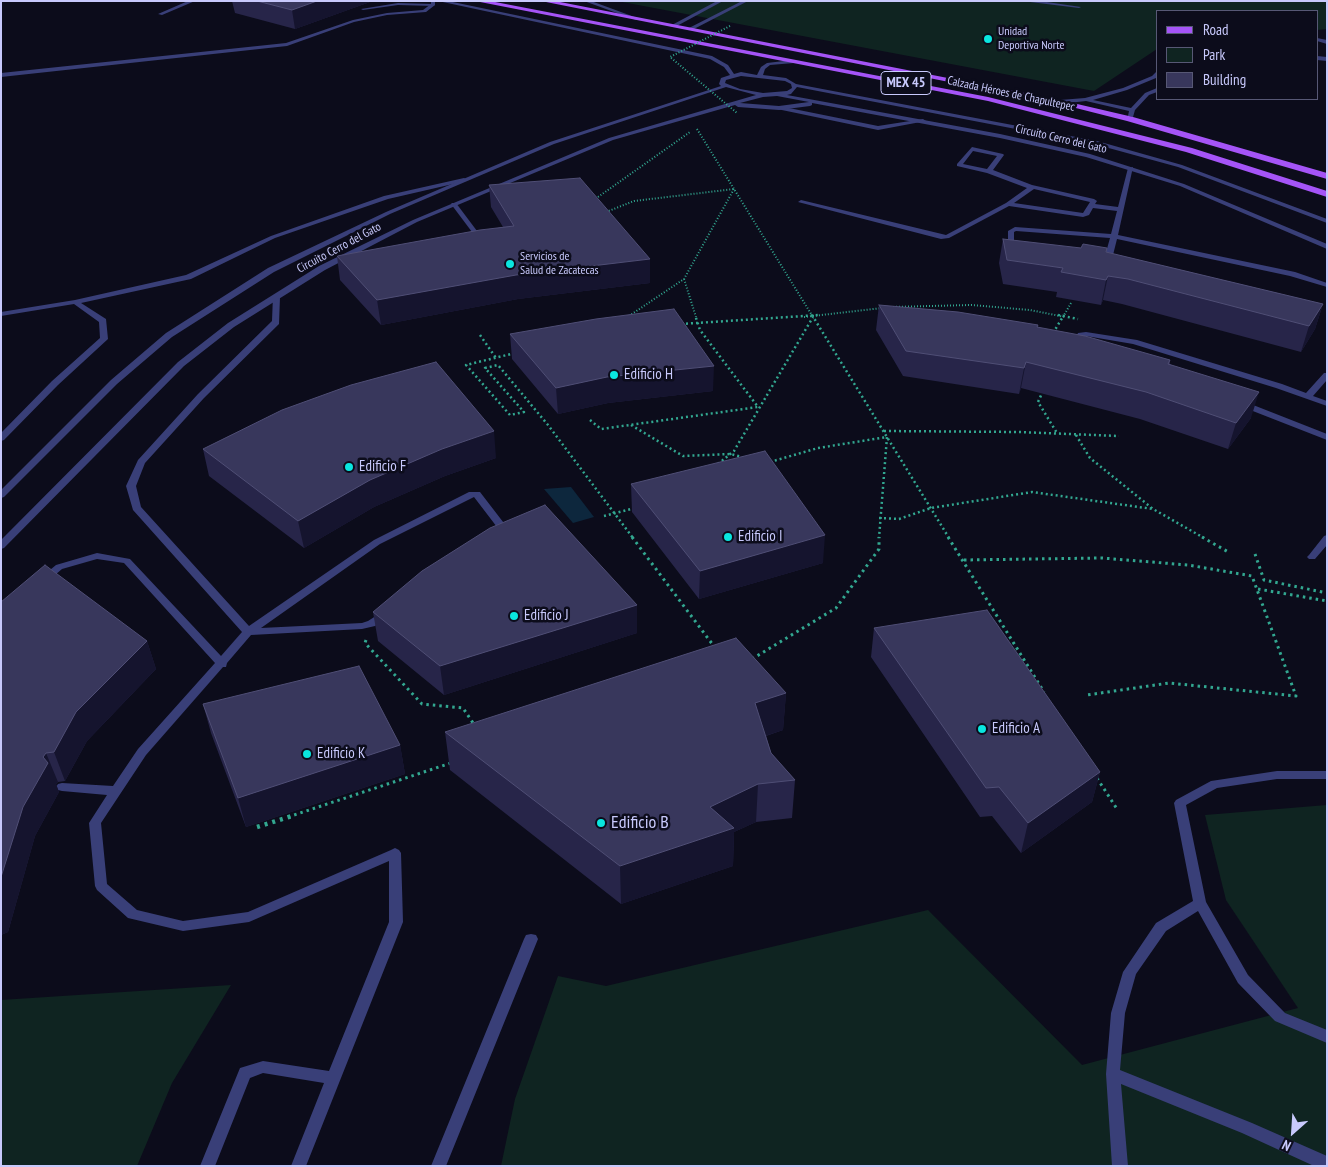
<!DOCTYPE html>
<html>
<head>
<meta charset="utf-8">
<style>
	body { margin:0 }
	#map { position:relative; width:1328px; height:1167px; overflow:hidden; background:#0c0c1b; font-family:"PT Sans Narrow",sans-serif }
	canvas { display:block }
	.frame { position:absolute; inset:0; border:2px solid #c8c9fc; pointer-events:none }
	.legend { position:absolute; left:1156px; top:10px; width:162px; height:90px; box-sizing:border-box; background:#0c0c1b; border:1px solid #575875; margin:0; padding:6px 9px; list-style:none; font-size:15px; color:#c8c9fc }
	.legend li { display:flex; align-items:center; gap:10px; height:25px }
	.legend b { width:25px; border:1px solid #575875 }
	.north { position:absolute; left:1268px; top:1107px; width:50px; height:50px; -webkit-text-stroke:4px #0c0c1b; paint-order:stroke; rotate:206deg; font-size:14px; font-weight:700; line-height:20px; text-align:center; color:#c8c9fc }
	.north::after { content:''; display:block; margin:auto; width:18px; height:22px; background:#c8c9fc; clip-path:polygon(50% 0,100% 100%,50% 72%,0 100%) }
</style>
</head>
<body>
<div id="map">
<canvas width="1328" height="1167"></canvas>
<div class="frame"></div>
<ul class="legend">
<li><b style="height:6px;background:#a554f7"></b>Road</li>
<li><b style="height:14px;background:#0f2421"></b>Park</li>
<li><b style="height:14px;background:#38375c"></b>Building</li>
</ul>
<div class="north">N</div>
</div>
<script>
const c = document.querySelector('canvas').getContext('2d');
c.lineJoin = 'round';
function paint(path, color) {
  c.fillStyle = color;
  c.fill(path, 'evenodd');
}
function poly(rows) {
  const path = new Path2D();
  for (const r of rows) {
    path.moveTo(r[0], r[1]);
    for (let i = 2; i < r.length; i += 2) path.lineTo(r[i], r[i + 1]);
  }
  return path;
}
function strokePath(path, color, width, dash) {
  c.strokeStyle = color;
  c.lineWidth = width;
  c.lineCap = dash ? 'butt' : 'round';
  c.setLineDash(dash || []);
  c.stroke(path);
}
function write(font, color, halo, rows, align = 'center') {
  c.font = font + ' "PT Sans Narrow",sans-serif';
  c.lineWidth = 5;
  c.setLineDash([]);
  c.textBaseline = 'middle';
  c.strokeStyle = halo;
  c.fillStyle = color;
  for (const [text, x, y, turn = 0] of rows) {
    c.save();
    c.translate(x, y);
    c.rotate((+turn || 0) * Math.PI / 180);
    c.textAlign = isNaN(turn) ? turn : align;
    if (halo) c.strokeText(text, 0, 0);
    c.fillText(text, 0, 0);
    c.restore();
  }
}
paint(poly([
	[617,1,1327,1,1327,29,1317,30,1317,11,1157,11,1157,49,1094,91],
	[1327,805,1327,1166,501,1166,515,1099,558,976,606,986,928,910,1082,1065,1298,1008,1226,900,1205,815],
	[231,985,172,1083,137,1166,1,1166,1,1000]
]), '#0f2421');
paint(poly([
	[571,487,594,517,573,523,544,489]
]), '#0d273d');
strokePath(poly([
	[697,129,813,317],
	[598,197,690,132],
	[606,212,634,201,734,189],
	[684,279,696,317],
	[890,307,971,305,1030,310,1065,317],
	[629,316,684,279,734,189],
	[804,317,882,308],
	[1063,317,1071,303]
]), '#32a790', 2, [1, 2]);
strokePath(poly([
	[812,315,949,538],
	[1058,315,1078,319],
	[681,324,819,315],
	[1053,333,1064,315],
	[480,335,496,358],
	[515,353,466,365,510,415,524,412,485,368,498,365,548,425,633,538],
	[1043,391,1038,402,1057,433],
	[590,420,601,429,758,407,700,330,695,315],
	[631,425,683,456,731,454,745,458],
	[884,431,1019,432,1119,436],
	[1076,435,1090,458,1153,509,1204,538],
	[770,462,818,448,887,437,879,538],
	[718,464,734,451,813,317],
	[604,516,635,508],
	[879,518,899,519,931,508,1032,492,1153,509]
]), '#32a790', 2.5, [2, 3]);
strokePath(poly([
	[632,537,716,649],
	[948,537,1044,692],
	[1202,537,1230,553],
	[1255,554,1264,580,1327,593],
	[964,560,1102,558,1188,565,1252,576,1296,696,1169,683,1087,695],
	[1258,589,1327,601],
	[366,640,365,643,422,704,463,708,475,726],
	[752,659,836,608,879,549,879,537],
	[1097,778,1117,809]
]), '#32a790', 3, [2.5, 4]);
paint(poly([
	[188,1,195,1,162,15,158,14,188,1],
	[717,1,723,1,675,27,670,26,717,1],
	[742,1,748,1,692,30,687,29,742,1],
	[1022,1,1040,1,1081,7,1079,8,1022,1],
	[398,3,433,4,435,5,433,6,398,5,363,10,361,9,398,3],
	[779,106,878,126,923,119,926,121,878,130,777,109,777,107,779,106],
	[972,147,1003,154,1004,155,993,170,1032,185,1094,199,1097,201,1095,204,1118,207,1128,168,1133,167,1118,235,1295,272,1327,283,1327,287,1290,276,1117,239,1111,263,1107,265,1103,263,1110,238,1016,231,1014,232,1014,242,1022,244,1022,246,1008,243,1008,231,1015,227,1111,234,1117,211,1093,208,1089,215,1083,217,1009,206,949,238,941,239,798,202,801,200,946,235,1006,203,1027,188,987,173,957,166,957,164,972,147],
	[973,151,997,156,987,169,963,164,973,151],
	[1034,189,1090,202,1083,213,1014,203,1034,189],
	[464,178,466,179,466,181,388,199,275,238,191,279,81,303,106,319,108,339,58,385,4,440,1,441,1,433,52,381,100,338,99,322,74,304,1,316,1,312,75,300,186,275,271,236,384,196,464,178],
	[452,203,456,203,483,239,482,240,478,240,451,204,452,203],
	[273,295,279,295,280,297,279,324,204,398,145,463,136,486,141,507,249,626,374,540,469,492,480,492,510,531,506,536,500,536,498,534,500,531,474,497,380,544,261,628,362,623,368,621,382,612,386,611,391,614,375,626,362,629,251,635,227,663,226,667,223,667,146,755,101,823,107,884,137,910,183,921,248,912,391,850,395,848,399,850,401,853,403,922,306,1166,291,1166,324,1083,263,1073,250,1078,215,1166,200,1166,240,1068,263,1061,329,1071,389,922,389,861,249,922,183,931,128,918,97,890,95,886,89,823,107,795,62,791,58,790,56,787,58,784,62,783,113,786,138,749,215,663,124,563,97,559,62,569,48,581,40,581,39,579,56,565,97,553,130,559,221,656,242,632,133,510,126,486,138,460,198,394,272,321,273,295],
	[1086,332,1137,340,1282,384,1306,393,1324,373,1327,373,1327,380,1313,396,1327,401,1327,406,1276,388,1133,344,1086,336,1084,337,1079,348,1073,348,1072,346,1078,333,1086,332],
	[1243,401,1327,434,1327,440,1240,406,1239,404,1243,401],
	[1327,535,1327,545,1315,559,1309,559,1307,557,1309,555,1324,536,1327,535],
	[1277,771,1327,771,1327,779,1277,779,1217,788,1186,805,1206,902,1248,975,1285,1013,1327,1030,1327,1043,1275,1021,1238,983,1198,911,1166,931,1136,974,1125,1013,1120,1070,1252,1123,1327,1156,1327,1166,1314,1166,1242,1133,1121,1084,1128,1166,1112,1166,1106,1074,1111,1013,1123,972,1156,923,1193,901,1174,803,1176,800,1211,781,1277,771],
	[531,934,536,935,538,939,446,1166,431,1166,524,939,526,935,531,934]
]), '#393f78');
paint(poly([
	[431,1,435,1,435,5,426,12,387,15,354,22,287,46,1,77,1,73,286,43,353,20,387,13,423,10,431,4,431,1],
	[1317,38,1327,40,1327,44,1317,41,1317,38],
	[1317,56,1327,57,1327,61,1317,60,1317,56],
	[1157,71,1156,78,1127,90,1093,100,1131,108,1145,93,1157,88,1157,92,1149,95,1135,110,1133,117,1128,116,1129,111,1086,101,1060,104,1057,102,1060,100,1085,98,1123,88,1152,76,1157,71]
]), '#393f78');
paint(poly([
	[438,1,448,1,712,56,728,65,734,74,741,72,757,75,761,67,767,63,792,60,795,62,794,63,770,65,765,69,763,75,786,78,796,84,1097,141,1182,165,1327,219,1327,223,1178,167,1094,144,797,87,791,94,787,95,1000,134,1090,154,1184,184,1327,244,1327,249,1180,186,1086,157,1000,138,812,103,812,105,810,106,779,110,738,107,735,105,613,140,417,222,325,270,234,327,184,366,4,548,1,549,1,540,178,362,228,323,319,266,413,220,609,138,756,95,726,87,554,144,390,214,274,272,172,337,117,384,4,497,1,498,1,490,111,380,166,333,268,268,386,212,550,142,721,86,719,84,721,78,730,75,724,67,710,59,438,1],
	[741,76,785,81,791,84,792,88,787,91,763,93,740,89,725,83,726,80,741,76],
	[777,96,809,102,779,106,740,103,763,97,777,96],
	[584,1,591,1,640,19,636,20,584,1]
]), '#393f78');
paint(poly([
	[475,1,490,1,988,97,1192,148,1327,191,1327,197,1186,152,988,101,475,1],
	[541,1,555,1,1060,100,1133,117,1327,173,1327,179,1127,121,1060,104,541,1]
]), '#a554f7');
strokePath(poly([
	[730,26,670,57,737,113]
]), '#32a790', 2, [1, 2]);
strokePath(poly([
	[288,817,451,763]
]), '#32a790', 3, [2.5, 4]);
strokePath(poly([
	[257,827,292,816]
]), '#32a790', 4.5, [3, 5]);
paint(poly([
	[232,1,370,1,370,2,295,29,235,13],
	[489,185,650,283,518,299,381,325,340,280,337,256,503,227,491,207],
	[1003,239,1106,252,1323,304,1315,329,1301,352,1122,304,1103,300,1101,305,1056,297,1057,292,1003,284,999,263],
	[879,305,1037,327,1170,360,1170,364,1251,418,1228,449,1140,419,1021,388,1019,394,903,376,876,330],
	[510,334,713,391,608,403,558,414,512,359],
	[203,449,496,458,445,476,374,507,304,548,209,476],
	[631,484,823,563,699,599,632,512],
	[1,602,147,641,156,669,87,741,65,781,58,782,56,784,59,792,35,836,8,932,1,935],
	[637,605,637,633,444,695,378,641,373,612],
	[874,628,1100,772,1092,802,1021,853,992,816,980,817,871,657],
	[786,693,783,730,766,736,771,753,795,780,792,818,756,822,734,832,733,866,621,904,450,770,445,732],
	[203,704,400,745,405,774,246,827,211,733]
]), '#272549');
paint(poly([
	[317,1,370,1,370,2,295,29,292,10],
	[650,259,650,283,518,299,381,325,377,300,516,275],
	[1108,276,1103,300,1101,305,1106,280],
	[1323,304,1315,329,1301,352,1309,326],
	[1026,362,1021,388,1019,394,1024,368],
	[714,366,713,391,608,403,558,414,556,388,607,377],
	[1259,392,1251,418,1228,449,1236,423],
	[494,431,496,458,445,476,374,507,304,548,298,521,370,480,442,449],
	[825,535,823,563,699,599,700,571],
	[637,605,637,633,444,695,440,666],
	[147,641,156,669,87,741,65,781,54,752,76,712],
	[786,693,783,730,753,740,755,703],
	[400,745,405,774,246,827,238,798],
	[46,753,58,782,56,784,59,792,35,836,8,932,1,935,1,877,23,807,43,757],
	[1100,772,1092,802,1021,853,1028,823],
	[758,784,756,822,734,832,733,866,621,904,620,866,710,807]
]), '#15142e');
const building = poly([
	[257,1,317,1,292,10,257,1],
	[580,178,650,259,516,275,377,300,337,256,480,230,514,226,489,185,580,178],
	[1003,239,1081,248,1083,244,1107,248,1106,252,1323,304,1309,326,1128,279,1108,276,1106,280,1061,272,1063,268,1007,260,1003,239],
	[879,305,958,312,1038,325,1037,327,1085,336,1170,360,1168,364,1259,392,1236,423,1146,392,1026,362,1024,368,906,351,879,305],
	[674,309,714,366,607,377,556,388,510,334,596,319,674,309],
	[436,362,494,431,442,449,370,480,298,521,203,449,282,410,351,385,436,362],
	[765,451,825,535,700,571,631,484,765,451],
	[545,505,637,605,440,666,373,612,422,571,490,528,545,505],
	[45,565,147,641,76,712,54,752,46,753,43,757,48,763,23,807,1,877,1,602,45,565],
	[987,610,1100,772,1028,823,999,787,986,788,874,628,987,610],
	[736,638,786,693,755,703,771,753,795,780,758,784,710,807,734,828,620,866,445,732,736,638],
	[359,666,400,745,238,798,203,704,359,666]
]);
paint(building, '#38375c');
strokePath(building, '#4f4e75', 1);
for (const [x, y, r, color] of [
	[988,39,5,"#0ae6df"],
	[510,264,5,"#0ae6df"],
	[614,375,5,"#0ae6df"],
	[349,467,5,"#0ae6df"],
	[728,537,5,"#0ae6df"],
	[514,616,5,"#0ae6df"],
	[982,729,5,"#0ae6df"],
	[307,754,5,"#0ae6df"],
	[601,823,5,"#0ae6df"]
]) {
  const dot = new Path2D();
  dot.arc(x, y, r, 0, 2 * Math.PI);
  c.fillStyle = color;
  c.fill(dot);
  strokePath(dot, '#0c0c1b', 2);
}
write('12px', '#c8c9fc', '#0c0c1b', [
	["Unidad",998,32],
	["Deportiva Norte",998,46],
	["Servicios de",520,257],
	["Salud de Zacatecas",520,271]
], 'left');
write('12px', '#c8c9fc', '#0c0c1b', [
	["Calzada Héroes de Chapultepec",1011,94,12],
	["Circuito Cerro del Gato",1061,139,13],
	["Circuito Cerro del Gato",339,248,-28]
]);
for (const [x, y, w] of [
	[906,83,50]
]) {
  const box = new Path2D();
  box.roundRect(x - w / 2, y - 11.5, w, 23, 4);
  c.fillStyle = '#0c0c1b';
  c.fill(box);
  strokePath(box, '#c8c9fc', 1);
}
write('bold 14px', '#c8c9fc', null, [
	["MEX 45",906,83]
]);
write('15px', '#c8c9fc', '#0c0c1b', [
	["Edificio H",624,375],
	["Edificio F",359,467],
	["Edificio I",738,537],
	["Edificio J",524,616],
	["Edificio A",992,729],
	["Edificio K",317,754]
], 'left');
write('18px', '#c8c9fc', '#0c0c1b', [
	["Edificio B",611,823]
], 'left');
</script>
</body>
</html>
